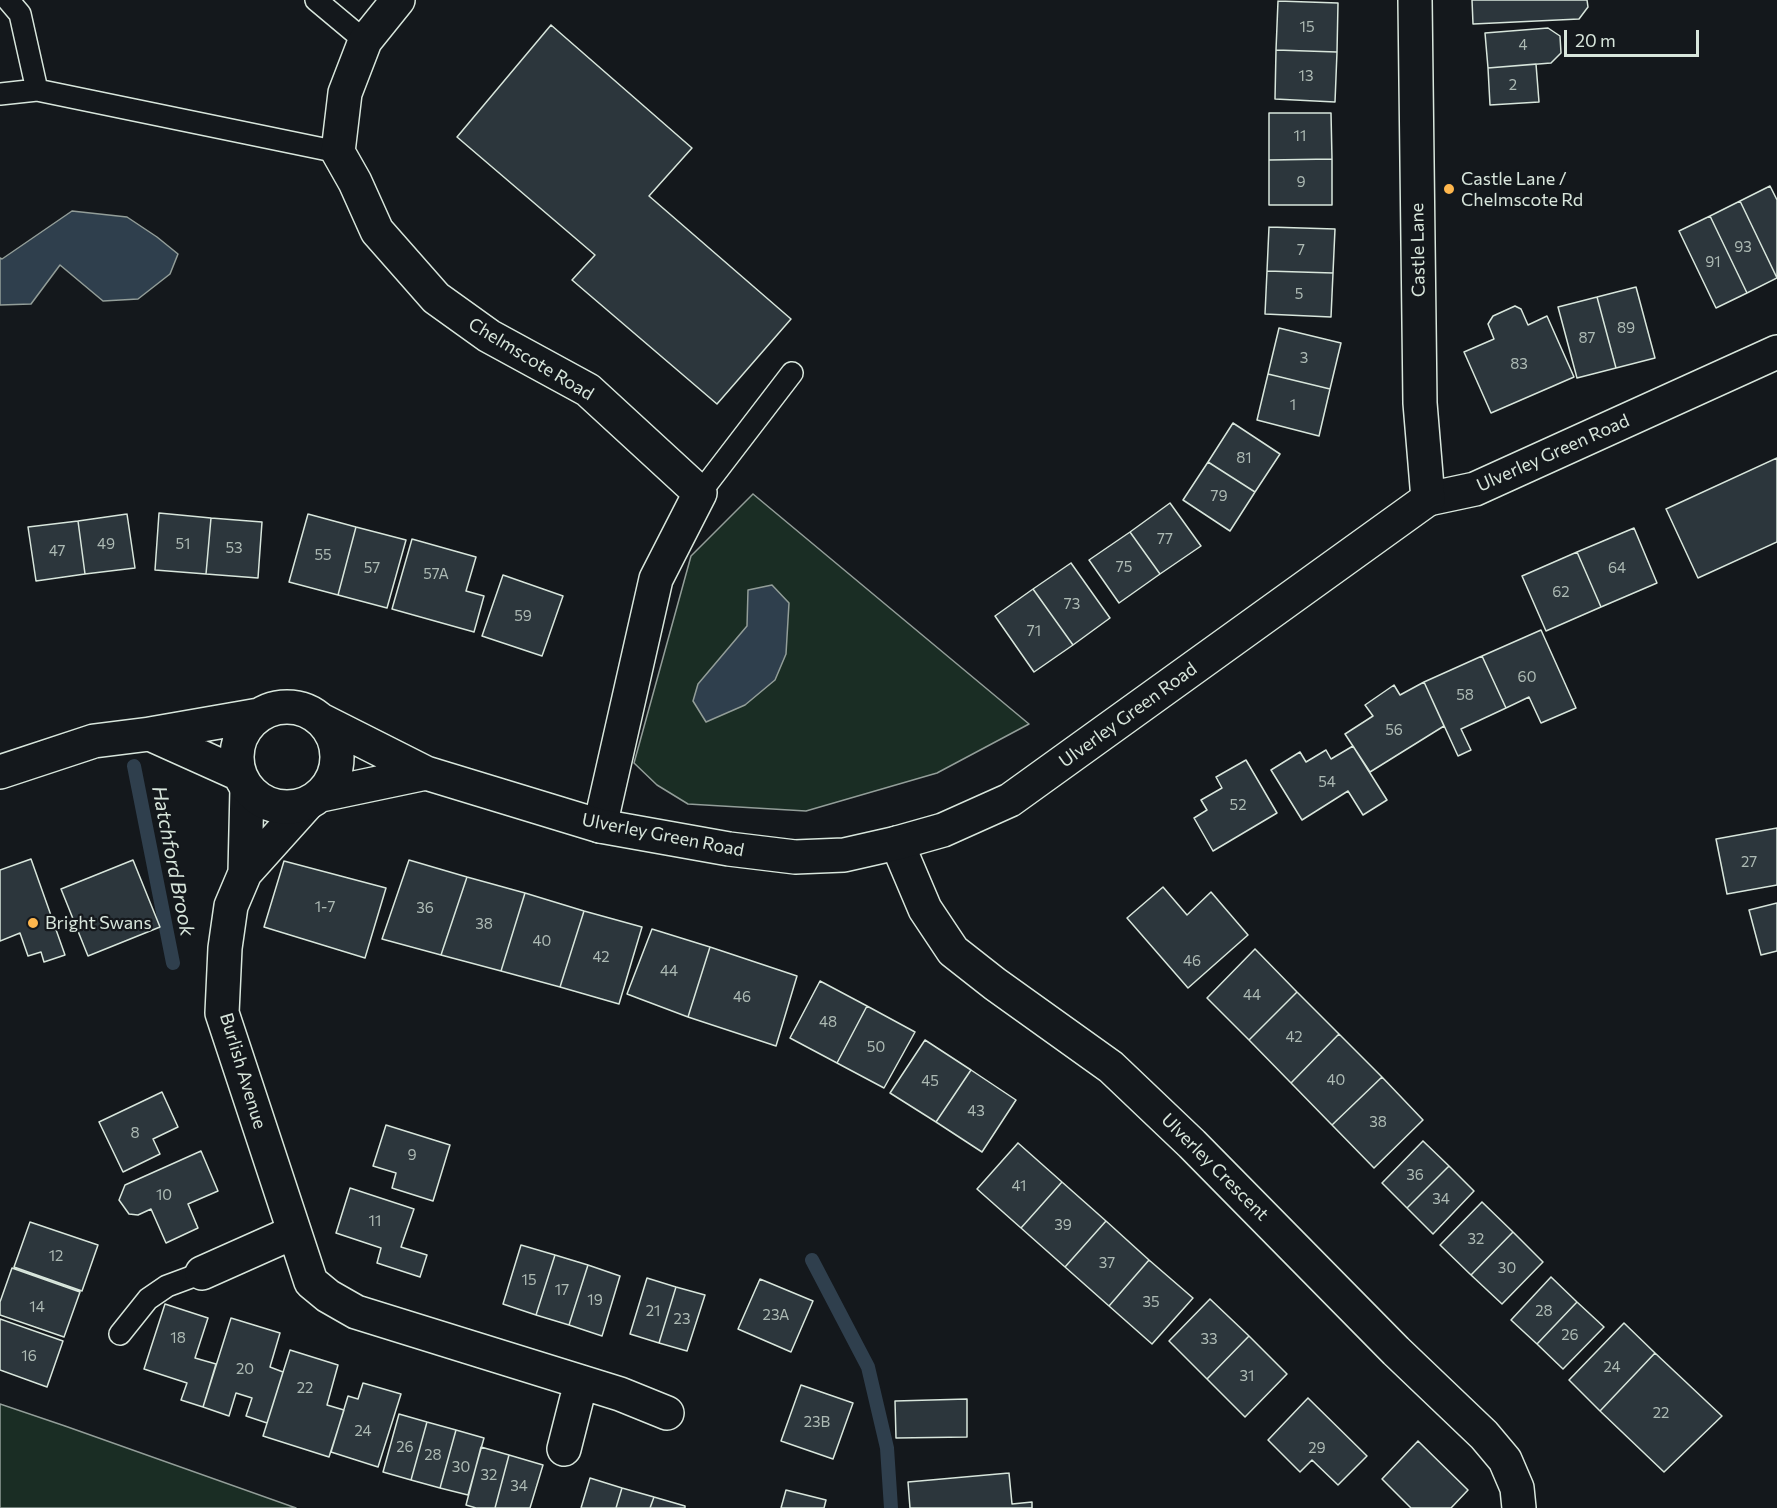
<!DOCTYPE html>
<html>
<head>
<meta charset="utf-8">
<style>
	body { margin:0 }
	#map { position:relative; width:1777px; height:1508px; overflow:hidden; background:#14181c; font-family:Commissioner,sans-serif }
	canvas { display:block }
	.scale { position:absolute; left:1564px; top:30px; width:135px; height:27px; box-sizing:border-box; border:3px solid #d8e6dc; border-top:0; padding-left:8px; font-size:18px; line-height:21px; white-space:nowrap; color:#d8e6dc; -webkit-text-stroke:4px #14181c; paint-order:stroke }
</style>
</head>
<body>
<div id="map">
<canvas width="1777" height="1508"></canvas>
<div class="scale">20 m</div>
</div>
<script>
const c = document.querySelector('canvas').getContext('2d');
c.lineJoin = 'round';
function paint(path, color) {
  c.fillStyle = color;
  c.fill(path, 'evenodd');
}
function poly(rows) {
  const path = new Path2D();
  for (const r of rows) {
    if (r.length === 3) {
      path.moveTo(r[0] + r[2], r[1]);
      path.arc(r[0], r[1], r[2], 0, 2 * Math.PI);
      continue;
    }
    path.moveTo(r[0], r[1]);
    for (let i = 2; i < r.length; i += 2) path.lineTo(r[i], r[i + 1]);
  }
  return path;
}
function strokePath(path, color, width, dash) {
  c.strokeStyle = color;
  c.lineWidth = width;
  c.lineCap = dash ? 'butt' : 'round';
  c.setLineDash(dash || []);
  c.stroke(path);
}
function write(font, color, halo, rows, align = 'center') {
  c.font = font + ' Commissioner,sans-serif';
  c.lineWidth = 4.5;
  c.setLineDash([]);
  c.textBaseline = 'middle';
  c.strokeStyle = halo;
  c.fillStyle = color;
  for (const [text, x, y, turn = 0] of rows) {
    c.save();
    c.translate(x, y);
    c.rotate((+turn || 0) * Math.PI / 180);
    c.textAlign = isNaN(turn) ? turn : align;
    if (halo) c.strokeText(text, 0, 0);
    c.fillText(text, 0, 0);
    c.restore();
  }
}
const green = poly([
	[753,494,1029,724,937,773,806,811,688,804,657,785,634,763,691,556,753,494],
	[0,1404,65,1426,296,1508,0,1508,0,1404]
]);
paint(green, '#1a2d24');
strokePath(green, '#939e99', 1.5);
const water = poly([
	[72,211,127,217,157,237,178,254,170,274,138,299,103,301,60,265,31,304,0,305,0,258,2,259,72,211],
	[772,585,789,603,786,654,775,680,745,705,706,722,693,701,698,684,747,626,748,590,772,585]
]);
paint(water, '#2f3f4d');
strokePath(water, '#939e99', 1.5);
strokePath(poly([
	[134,766,173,963],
	[812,1260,868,1367,887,1448,891,1508]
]), '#2f3f4d', 14);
const building = poly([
	[1472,0,1587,0,1588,7,1579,19,1473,24,1472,0],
	[1278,1,1338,3,1337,52,1276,50,1278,1],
	[551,25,692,148,649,196,791,319,717,404,572,280,595,255,457,137,551,25],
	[1548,28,1560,36,1561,53,1551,63,1488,68,1485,33,1548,28],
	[1276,50,1337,52,1335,102,1275,99,1276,50],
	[1536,64,1539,102,1490,105,1488,68,1536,64],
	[1269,113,1331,113,1332,159,1269,160,1269,113],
	[1332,159,1332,205,1269,205,1269,160,1332,159],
	[1770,186,1777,200,1777,278,1740,201,1770,186],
	[1740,201,1777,278,1747,293,1710,216,1740,201],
	[1710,216,1747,293,1716,308,1679,231,1710,216],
	[1269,227,1335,229,1333,273,1267,271,1269,227],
	[1267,271,1333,273,1331,317,1265,314,1267,271],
	[1636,287,1655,358,1616,368,1597,297,1636,287],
	[1597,297,1616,368,1577,378,1558,307,1597,297],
	[1515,306,1521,309,1528,325,1547,316,1574,377,1491,413,1464,352,1494,339,1488,324,1493,316,1515,306],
	[1279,328,1341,343,1330,389,1268,374,1279,328],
	[1268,374,1330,389,1319,436,1257,420,1268,374],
	[1233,423,1280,454,1255,492,1208,462,1233,423],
	[1777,458,1777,542,1698,578,1666,509,1777,458],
	[1208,462,1255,492,1230,531,1183,500,1208,462],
	[1170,503,1201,546,1160,574,1130,532,1170,503],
	[159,513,211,518,206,574,155,570,159,513],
	[127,514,135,568,85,574,78,521,127,514],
	[308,514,356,527,338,595,289,582,308,514],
	[211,518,262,522,258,578,206,574,211,518],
	[78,521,85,574,36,581,28,527,78,521],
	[356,527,406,540,387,608,338,595,356,527],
	[1634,528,1657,583,1601,607,1577,552,1634,528],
	[1130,532,1160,574,1119,603,1089,560,1130,532],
	[412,539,476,557,466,591,484,596,474,632,392,609,412,539],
	[1577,552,1601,607,1546,631,1522,576,1577,552],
	[1071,563,1110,618,1073,645,1033,589,1071,563],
	[503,575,563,596,542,656,482,636,503,575],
	[1033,589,1073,645,1034,672,995,616,1033,589],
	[1541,630,1576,708,1541,723,1529,697,1506,708,1482,656,1541,630],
	[1482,656,1506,708,1461,729,1471,750,1458,756,1424,682,1482,656],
	[1424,682,1444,726,1370,772,1345,734,1373,716,1365,705,1394,685,1400,695,1424,682],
	[1353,746,1387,800,1363,815,1348,791,1302,820,1271,770,1300,752,1306,762,1326,750,1331,759,1353,746],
	[1246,760,1277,813,1213,851,1194,818,1207,810,1201,800,1222,788,1216,777,1246,760],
	[1777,828,1777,885,1727,894,1716,839,1777,828],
	[31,859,65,955,44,962,41,952,28,956,20,933,0,941,0,870,31,859],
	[133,860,160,927,88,956,61,889,133,860],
	[409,860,467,877,441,955,382,939,409,860],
	[284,861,386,888,365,958,264,927,284,861],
	[467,877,525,893,501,971,441,955,467,877],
	[1163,887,1187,915,1211,892,1248,935,1188,988,1127,918,1163,887],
	[525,893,584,911,560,987,501,971,525,893],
	[1777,903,1777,951,1761,955,1749,910,1777,903],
	[584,911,642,927,619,1004,560,987,584,911],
	[652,929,710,947,688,1017,627,994,652,929],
	[710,947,797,976,776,1046,688,1017,710,947],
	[1255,949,1297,992,1249,1040,1207,998,1255,949],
	[820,981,867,1006,837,1063,790,1038,820,981],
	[1297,992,1339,1034,1291,1083,1249,1040,1297,992],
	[867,1006,915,1032,884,1088,837,1063,867,1006],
	[1339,1034,1382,1077,1332,1125,1291,1083,1339,1034],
	[925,1040,971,1070,936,1122,890,1093,925,1040],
	[971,1070,1016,1100,982,1152,936,1122,971,1070],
	[1382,1077,1423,1120,1374,1168,1332,1125,1382,1077],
	[162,1092,178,1127,153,1139,160,1154,123,1172,99,1122,162,1092],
	[386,1125,450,1145,433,1201,392,1188,396,1173,373,1166,386,1125],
	[1423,1141,1449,1166,1407,1208,1382,1183,1423,1141],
	[1018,1143,1062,1182,1021,1228,977,1189,1018,1143],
	[201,1151,218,1191,188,1204,198,1228,166,1243,151,1209,138,1215,129,1214,119,1200,125,1185,201,1151],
	[1449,1166,1474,1191,1433,1234,1407,1208,1449,1166],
	[1062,1182,1106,1221,1065,1267,1021,1228,1062,1182],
	[350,1188,414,1209,401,1247,427,1255,420,1277,377,1263,381,1248,336,1233,350,1188],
	[1482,1202,1513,1232,1471,1275,1440,1245,1482,1202],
	[1106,1221,1149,1260,1109,1306,1065,1267,1106,1221],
	[30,1222,98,1245,82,1291,14,1267,30,1222],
	[1513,1232,1543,1262,1502,1304,1471,1275,1513,1232],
	[521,1245,555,1255,536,1315,503,1304,521,1245],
	[555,1255,588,1265,569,1325,536,1315,555,1255],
	[1149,1260,1193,1298,1152,1344,1109,1306,1149,1260],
	[588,1265,620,1276,602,1336,569,1325,588,1265],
	[12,1268,80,1292,64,1337,0,1315,0,1302,12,1268],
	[1551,1277,1577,1302,1537,1344,1511,1320,1551,1277],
	[647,1278,676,1287,659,1343,630,1334,647,1278],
	[760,1279,813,1301,791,1352,738,1329,760,1279],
	[676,1287,705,1295,687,1351,659,1343,676,1287],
	[1210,1299,1249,1336,1207,1379,1169,1341,1210,1299],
	[1577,1302,1604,1327,1563,1369,1537,1344,1577,1302],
	[165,1304,208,1318,195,1358,216,1364,203,1407,181,1400,187,1383,144,1369,165,1304],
	[231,1318,280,1333,270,1367,283,1372,267,1423,246,1416,252,1398,236,1393,229,1416,203,1407,231,1318],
	[0,1319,63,1341,47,1387,0,1370,0,1319],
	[1624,1323,1655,1353,1600,1411,1569,1380,1624,1323],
	[1249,1336,1287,1374,1245,1417,1207,1379,1249,1336],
	[290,1350,338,1365,327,1405,344,1410,329,1457,263,1436,290,1350],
	[1655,1353,1722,1416,1664,1472,1600,1411,1655,1353],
	[363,1383,401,1394,378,1467,331,1452,348,1396,358,1399,363,1383],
	[801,1385,853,1403,833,1459,781,1441,801,1385],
	[1308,1398,1367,1456,1338,1485,1312,1460,1300,1472,1268,1440,1308,1398],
	[967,1399,967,1437,896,1438,895,1401,967,1399],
	[399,1414,427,1422,411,1480,383,1472,399,1414],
	[427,1422,456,1430,440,1488,411,1480,427,1422],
	[456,1430,484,1438,468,1495,440,1488,456,1430],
	[1418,1441,1468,1490,1451,1508,1411,1508,1382,1479,1418,1441],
	[481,1447,509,1455,495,1508,476,1508,466,1505,481,1447],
	[509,1455,543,1465,530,1508,495,1508,509,1455],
	[1009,1473,1012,1504,1032,1502,1032,1508,910,1508,908,1482,1009,1473],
	[590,1478,622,1488,616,1508,581,1508,590,1478],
	[622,1488,654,1497,650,1508,616,1508,622,1488],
	[786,1490,826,1500,824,1508,781,1508,786,1490],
	[654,1497,685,1506,685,1508,650,1508,654,1497]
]);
paint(building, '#2c363c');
strokePath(building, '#d8e6dc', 1.5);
const lane = poly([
	[8,0,20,14,37,90,338,152],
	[316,0,365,41],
	[0,94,37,90],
	[700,493,792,373],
	[120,1334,148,1299,167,1286,202,1273]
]);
const street = poly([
	[398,0,365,41,345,93,338,152,355,182,377,231,436,298,489,336,588,390,700,493,656,579,600,826],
	[1428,499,1475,489,1777,352],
	[307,804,245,873,231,906,225,948,222,1013,311,1282,328,1296,356,1312,620,1394,667,1413],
	[897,843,925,909,953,951,995,984,1111,1067,1192,1144,1396,1351,1484,1435,1505,1460,1517,1488,1519,1508],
	[245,873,247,788],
	[202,1273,294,1232],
	[564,1449,581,1382]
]);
const secondary = poly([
	[287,757,50],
	[321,720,426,773,600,826,729,849,795,857,844,855,897,843,943,830,1010,800,1428,499,1420,403,1415,0],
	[150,734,239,774],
	[0,772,94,741,150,734,259,715],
	[321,795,426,773]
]);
strokePath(lane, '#d8e6dc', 24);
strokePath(street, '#d8e6dc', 36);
strokePath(secondary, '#d8e6dc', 36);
strokePath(lane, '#14181c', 21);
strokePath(street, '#14181c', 33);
strokePath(secondary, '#14181c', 33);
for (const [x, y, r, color] of [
	[1449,189,6,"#ffb74d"],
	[33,923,6,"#ffb74d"]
]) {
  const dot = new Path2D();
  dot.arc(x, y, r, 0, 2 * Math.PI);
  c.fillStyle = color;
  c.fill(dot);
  strokePath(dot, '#14181c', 2);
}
write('15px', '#adbab4', null, [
	["15",1307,27],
	["4",1523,45],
	["13",1306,76],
	["2",1513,85],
	["11",1300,136],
	["9",1301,182],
	["93",1743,247],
	["7",1301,250],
	["91",1713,262],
	["5",1299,294],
	["89",1626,328],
	["87",1587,338],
	["3",1304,358],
	["83",1519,364],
	["1",1293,405],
	["81",1244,458],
	["79",1219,496],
	["77",1165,539],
	["49",106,544],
	["51",183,544],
	["53",234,548],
	["47",57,551],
	["55",323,555],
	["75",1124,567],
	["57",372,568],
	["64",1617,568],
	["57A",436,574],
	["62",1561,592],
	["73",1072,604],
	["59",523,616],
	["71",1034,631],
	["60",1527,677],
	["58",1465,695],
	["56",1394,730],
	["54",1327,782],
	["52",1238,805],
	["27",1749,862],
	["1-7",325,907],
	["36",425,908],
	["38",484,924],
	["40",542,941],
	["42",601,957],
	["46",1192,961],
	["44",669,971],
	["44",1252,995],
	["46",742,997],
	["48",828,1022],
	["42",1294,1037],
	["50",876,1047],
	["40",1336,1080],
	["45",930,1081],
	["43",976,1111],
	["38",1378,1122],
	["8",135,1133],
	["9",412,1155],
	["36",1415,1175],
	["41",1019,1186],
	["10",164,1195],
	["34",1441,1199],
	["11",375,1221],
	["39",1063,1225],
	["32",1476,1239],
	["12",56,1256],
	["37",1107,1263],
	["30",1507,1268],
	["15",529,1280],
	["17",562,1290],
	["19",595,1300],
	["35",1151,1302],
	["14",37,1307],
	["21",653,1311],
	["28",1544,1311],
	["23A",776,1315],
	["23",682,1319],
	["26",1570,1335],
	["18",178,1338],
	["33",1209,1339],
	["16",29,1356],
	["24",1612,1367],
	["20",245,1369],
	["31",1247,1376],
	["22",305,1388],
	["22",1661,1413],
	["23B",817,1422],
	["24",363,1431],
	["26",405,1447],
	["29",1317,1448],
	["28",433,1455],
	["30",461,1467],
	["32",489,1475],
	["34",519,1486]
]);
write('18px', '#d8e6dc', '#14181c', [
	["Castle Lane /",1461,179],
	["Chelmscote Rd",1461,200],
	["Bright Swans",45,923]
], 'left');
write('18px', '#d8e6dc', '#14181c', [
	["Castle Lane",1418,250,-91],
	["Chelmscote Road",531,359,31],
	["Ulverley Green Road",1553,453,-24],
	["Ulverley Green Road",1128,715,-36],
	["Ulverley Green Road",663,835,11],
	["Burlish Avenue",243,1071,73],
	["Ulverley Crescent",1215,1167,45]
]);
write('italic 20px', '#d8e6dc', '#14181c', [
	["Hatchford Brook",173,861,79]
]);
</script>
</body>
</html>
